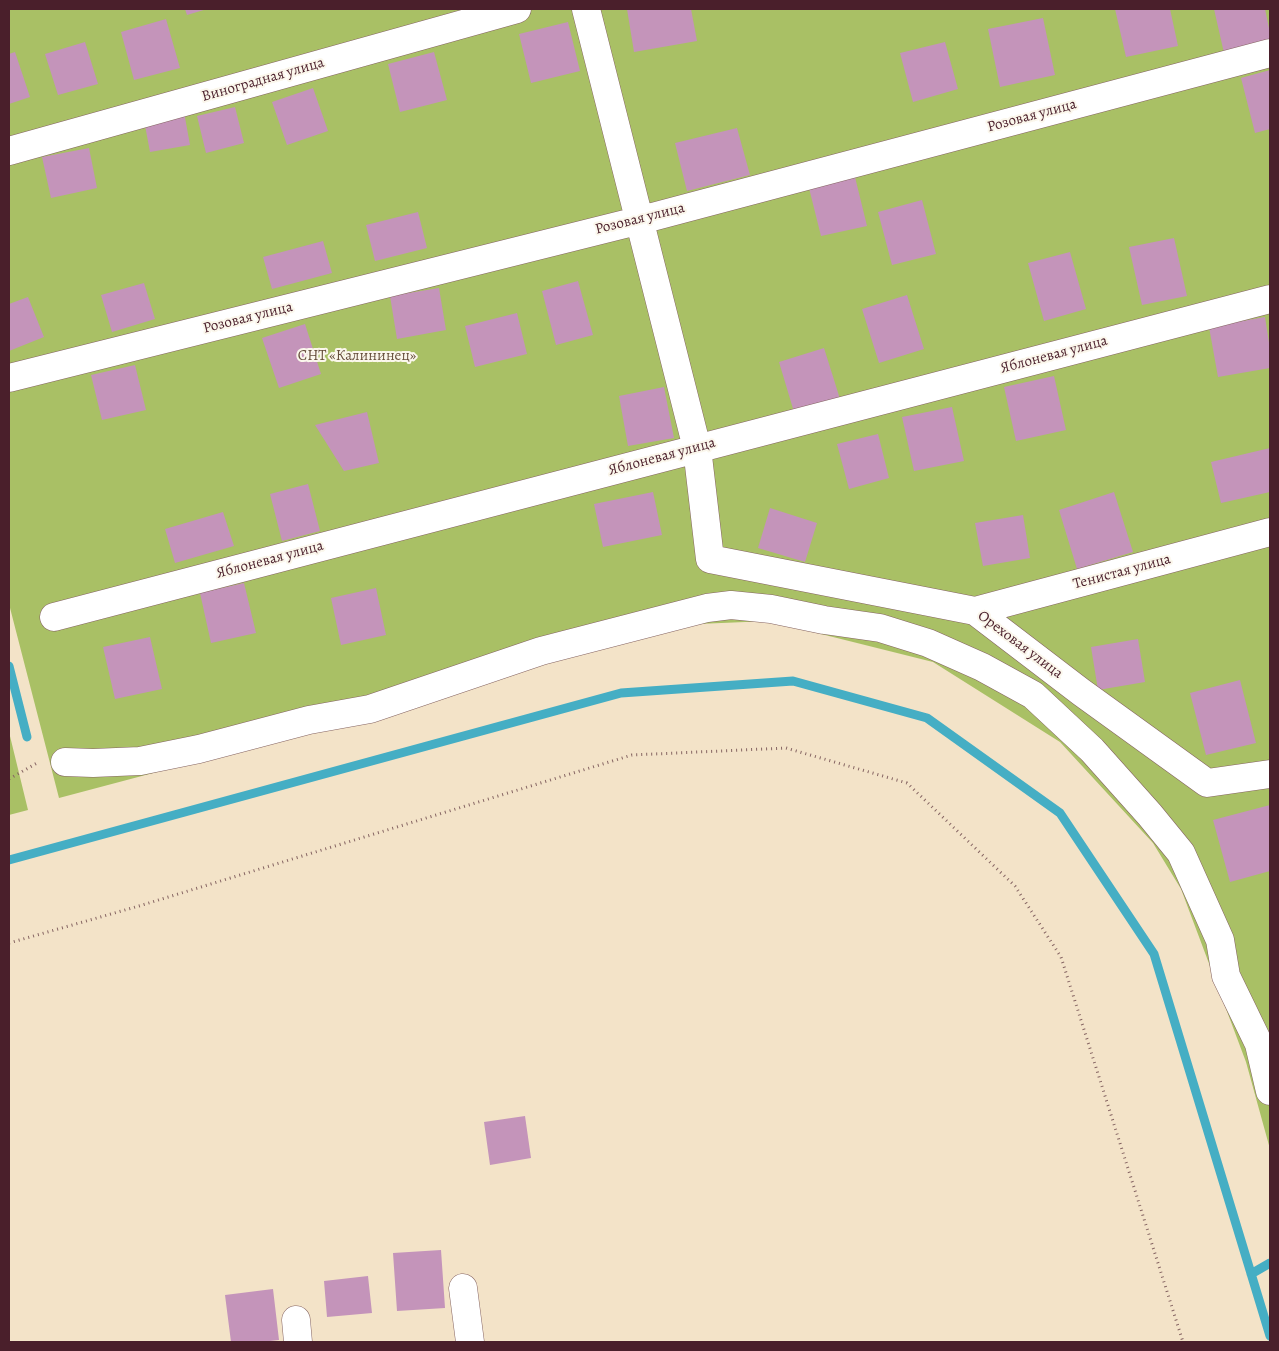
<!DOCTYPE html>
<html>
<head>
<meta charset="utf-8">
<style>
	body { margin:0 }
	#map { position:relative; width:1279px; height:1351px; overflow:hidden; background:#f3e3c8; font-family:Alegreya,serif }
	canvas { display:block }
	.frame { position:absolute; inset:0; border:10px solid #4a1f2b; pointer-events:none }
</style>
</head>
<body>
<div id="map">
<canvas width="1279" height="1351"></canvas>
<div class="frame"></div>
</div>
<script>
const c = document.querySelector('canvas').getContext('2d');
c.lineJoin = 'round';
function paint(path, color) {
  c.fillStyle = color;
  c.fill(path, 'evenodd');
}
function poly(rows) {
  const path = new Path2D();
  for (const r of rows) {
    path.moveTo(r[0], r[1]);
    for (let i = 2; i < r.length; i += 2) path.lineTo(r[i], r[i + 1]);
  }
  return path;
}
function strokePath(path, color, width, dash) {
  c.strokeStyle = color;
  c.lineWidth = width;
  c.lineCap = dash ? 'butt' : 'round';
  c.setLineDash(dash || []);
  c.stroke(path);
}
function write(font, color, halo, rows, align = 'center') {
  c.font = font + ' Alegreya,serif';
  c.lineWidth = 4;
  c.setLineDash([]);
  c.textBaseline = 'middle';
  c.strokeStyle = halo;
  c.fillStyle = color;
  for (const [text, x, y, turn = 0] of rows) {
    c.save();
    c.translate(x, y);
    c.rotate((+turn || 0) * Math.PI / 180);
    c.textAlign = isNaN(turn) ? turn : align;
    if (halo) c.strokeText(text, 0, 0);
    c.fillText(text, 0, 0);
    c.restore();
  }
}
paint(poly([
	[9,9,1270,9,1270,1149,1246,1062,1181,889,1153,843,1060,742,933,662,769,621,674,625,285,738,59,798,9,604],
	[9,732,28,810,9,815]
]), '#a9c065');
strokePath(poly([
	[9,666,27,737],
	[9,860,621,693,793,681,927,718,1060,813,1154,954,1270,1336],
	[1251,1274,1270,1263]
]), '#45aec4', 9);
paint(poly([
	[185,9,207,9,187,15],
	[627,9,691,9,697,41,634,52],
	[1115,9,1170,9,1178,46,1126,57],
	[1214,9,1265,9,1270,33,1270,43,1224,53],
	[1043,18,1055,75,1000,87,988,29],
	[166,19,180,68,134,80,121,32],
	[568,22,580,71,531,83,519,34],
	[85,42,98,84,58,95,45,54],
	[945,42,958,89,913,102,900,53],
	[15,52,30,97,9,104,9,54],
	[434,52,447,100,400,112,388,64],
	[1270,70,1270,129,1255,133,1241,78],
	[313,88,328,131,287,145,272,102],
	[235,107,244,143,206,153,197,116],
	[184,112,190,145,150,152,144,120],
	[737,128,750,175,687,191,675,143],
	[89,148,97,188,51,198,42,157],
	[855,177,867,226,821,236,809,188],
	[922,200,936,254,892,265,878,212],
	[418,212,427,248,375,261,366,225],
	[1174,238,1187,296,1142,305,1129,247],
	[323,241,332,273,272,289,263,257],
	[1070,252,1086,309,1044,321,1028,263],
	[578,281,593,335,556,345,542,291],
	[144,283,155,319,112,332,101,295],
	[439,288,446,330,397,339,390,296],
	[907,295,924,349,879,363,862,309],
	[28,297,44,337,9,351,9,304],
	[517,313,527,354,475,367,465,326],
	[1265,317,1270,349,1270,368,1218,377,1209,327],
	[305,324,321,374,279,388,262,338],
	[824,348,840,399,794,412,779,362],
	[135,365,146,410,102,420,91,375],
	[1054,376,1066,430,1016,441,1004,387],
	[664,387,674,438,628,446,619,396],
	[952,407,964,461,914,471,902,417],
	[367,412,379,463,344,471,315,425],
	[878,434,889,478,849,489,837,444],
	[1270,448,1270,492,1221,503,1211,462],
	[308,484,320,531,282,541,270,494],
	[653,492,662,535,603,547,594,504],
	[1114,492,1133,552,1077,569,1059,510],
	[770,508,817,523,805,562,758,548],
	[223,512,234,546,175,563,165,529],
	[1023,515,1030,558,983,566,975,523],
	[244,583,256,633,211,643,200,593],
	[376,588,386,635,341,645,331,598],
	[150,637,162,689,115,699,103,647],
	[1138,639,1145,682,1098,690,1091,647],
	[1240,680,1256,743,1206,755,1190,693],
	[1270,805,1270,871,1230,882,1213,820],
	[525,1116,531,1158,490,1165,484,1122],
	[441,1250,445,1308,397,1311,393,1253],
	[368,1276,372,1313,327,1317,324,1281],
	[273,1289,279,1340,261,1342,231,1342,225,1295]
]), '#c494ba');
const minor = poly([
	[586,9,697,448,710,559,975,611,1081,692,1207,783,1270,774],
	[9,151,517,9],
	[9,378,641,220,1270,53],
	[975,611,1270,532],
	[54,617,1270,299],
	[65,762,93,763,140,761,199,749,309,720,370,709,541,651,707,608,731,605,771,609,824,620,880,628,928,643,982,667,1033,695,1092,750,1150,815,1181,853,1220,940,1226,976,1259,1044,1270,1091],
	[463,1288,470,1342],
	[296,1320,298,1342]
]);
strokePath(minor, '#856462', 29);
strokePath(poly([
	[9,779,37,763],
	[9,943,139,906,632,755,786,748,907,783,1015,886,1061,957,1183,1342]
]), '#856462', 3, [1, 4]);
strokePath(minor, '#fff', 28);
write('15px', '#4a1f2b', '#fbf7ec', [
	["Виноградная улица",263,80,-16],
	["Розовая улица",1032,116,-15],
	["Розовая улица",640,219,-14],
	["Розовая улица",248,318,-14],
	["Яблоневая улица",1054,355,-15],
	["Яблоневая улица",662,457,-15],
	["Яблоневая улица",270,560,-15],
	["Тенистая улица",1122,572,-15],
	["Ореховая улица",1020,645,37]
]);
write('15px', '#664f3c', '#fbf7ec', [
	["СНТ «Калининец»",357,356]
]);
</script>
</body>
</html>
